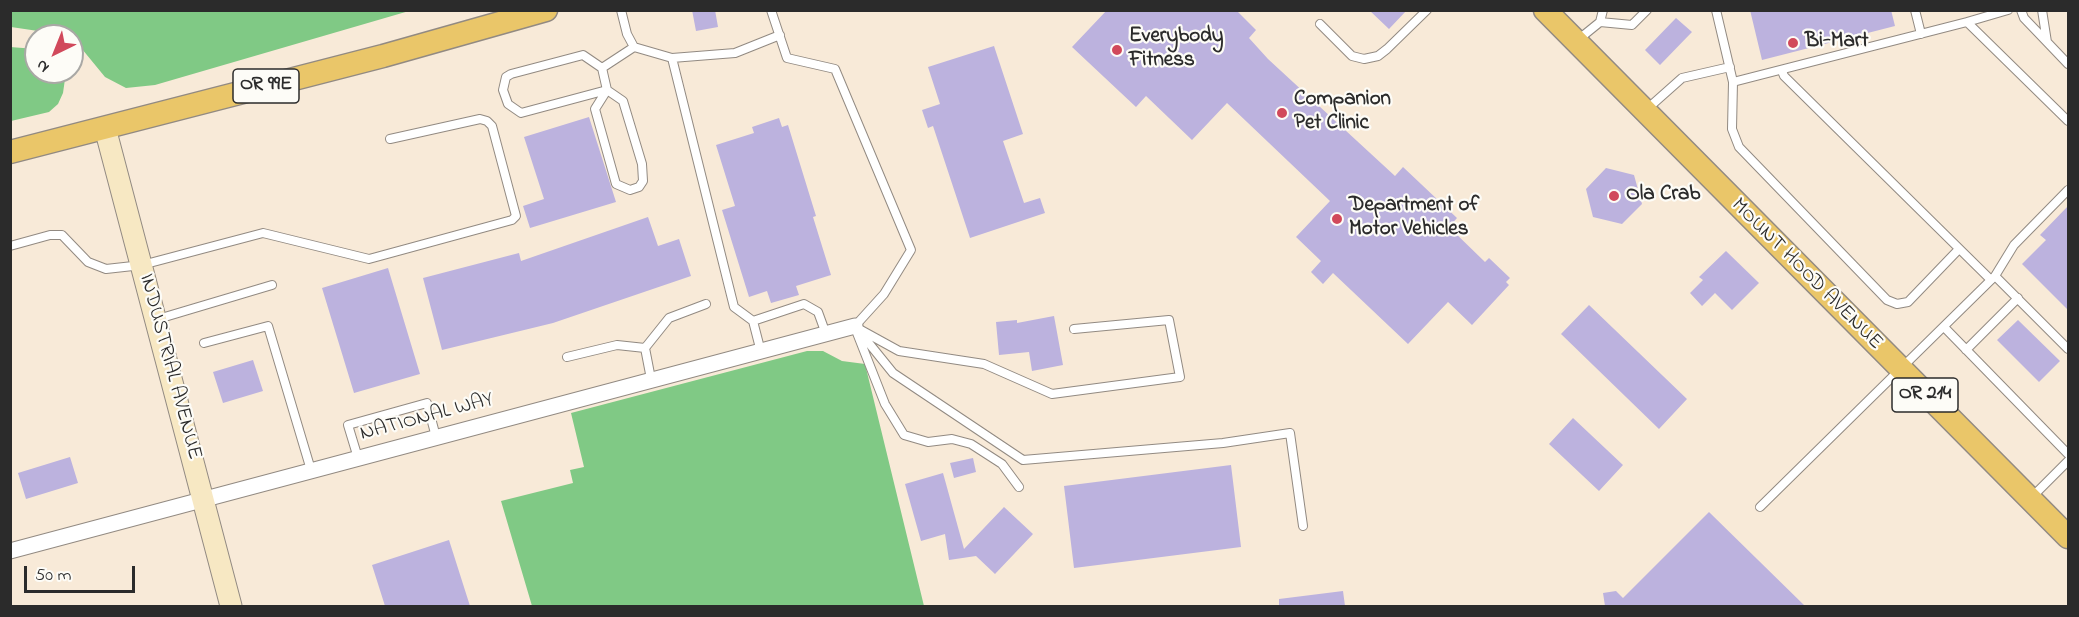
<!DOCTYPE html>
<html>
<head>
<meta charset="utf-8">
<style>
	body { margin:0 }
	#map { position:relative; width:2079px; height:617px; overflow:hidden; background:#f8ead8; font-family:"Indie Flower",sans-serif }
	canvas { display:block }
	.frame { position:absolute; inset:0; border:12px solid #2b2b2b; pointer-events:none }
	.north { position:absolute; left:24px; top:24px; width:60px; height:60px; box-sizing:border-box; background:#fdfcf7; border:2px solid #a9a8a5; border-radius:50%; rotate:223deg; font-size:16px; font-weight:700; line-height:24px; text-align:center; color:#2b2b2b }
	.north::after { content:''; display:block; margin:auto; width:21px; height:27px; background:#d1495b; clip-path:polygon(50% 0,100% 100%,50% 72%,0 100%) }
	.scale { position:absolute; left:24px; top:566px; width:111px; height:27px; box-sizing:border-box; border:3px solid #2b2b2b; border-top:0; padding-left:8px; font-size:18px; line-height:21px; white-space:nowrap; color:#2b2b2b; -webkit-text-stroke:4px #fdfcf7; paint-order:stroke }
</style>
</head>
<body>
<div id="map">
<canvas width="2079" height="617"></canvas>
<div class="frame"></div>
<div class="north">N</div>
<div class="scale">50 m</div>
</div>
<script>
const c = document.querySelector('canvas').getContext('2d');
c.lineJoin = 'round';
function paint(path, color) {
  c.fillStyle = color;
  c.fill(path, 'evenodd');
}
function poly(rows) {
  const path = new Path2D();
  for (const r of rows) {
    path.moveTo(r[0], r[1]);
    for (let i = 2; i < r.length; i += 2) path.lineTo(r[i], r[i + 1]);
  }
  return path;
}
function strokePath(path, color, width, dash) {
  c.strokeStyle = color;
  c.lineWidth = width;
  c.lineCap = dash ? 'butt' : 'round';
  c.setLineDash(dash || []);
  c.stroke(path);
}
function write(font, color, halo, rows, align = 'center') {
  c.font = font + ' "Indie Flower",sans-serif';
  c.lineWidth = 4.5;
  c.setLineDash([]);
  c.textBaseline = 'middle';
  c.strokeStyle = halo;
  c.fillStyle = color;
  for (const [text, x, y, turn = 0] of rows) {
    c.save();
    c.translate(x, y);
    c.rotate((+turn || 0) * Math.PI / 180);
    c.textAlign = isNaN(turn) ? turn : align;
    if (halo) c.strokeText(text, 0, 0);
    c.fillText(text, 0, 0);
    c.restore();
  }
}
paint(poly([
	[11,10,409,10,409,11,155,85,126,88,105,77,82,49,72,41,72,36,11,27],
	[10,47,36,49,36,72,66,72,63,93,58,104,49,112,11,121],
	[807,351,823,351,842,361,865,364,924,606,532,606,501,501,573,483,570,470,584,467,571,413]
]), '#80c985');
paint(poly([
	[692,10,715,10,718,27,696,31],
	[1107,10,1236,10,1256,30,1249,38,1268,59,1395,176,1403,167,1457,218,1449,227,1485,262,1489,258,1510,278,1506,282,1509,285,1472,325,1448,302,1408,344,1333,273,1323,284,1311,272,1321,261,1296,237,1330,201,1227,103,1192,140,1146,96,1136,107,1072,47],
	[1369,10,1407,10,1389,29],
	[1750,10,1891,10,1895,26,1762,60],
	[1676,18,1692,32,1660,65,1645,50],
	[994,46,1023,134,1003,141,1024,203,1040,198,1045,213,970,238,933,126,928,128,922,110,940,104,928,67],
	[589,117,616,202,530,228,523,206,544,199,524,137],
	[779,118,782,127,788,125,816,216,813,217,831,275,796,286,799,295,771,303,767,291,749,297,722,210,735,206,716,145,754,133,752,127],
	[1606,168,1634,175,1642,204,1622,224,1593,217,1586,189],
	[2068,206,2068,310,2022,264,2046,240,2040,235],
	[648,217,658,246,679,239,691,276,553,323,442,350,423,278,519,253,521,261],
	[1726,251,1759,283,1732,310,1715,293,1702,306,1690,293,1703,280,1699,277],
	[388,268,420,374,354,393,322,288],
	[1589,305,1687,399,1659,429,1561,334],
	[1054,316,1063,365,1032,371,1029,352,999,355,996,322,1017,320,1017,323],
	[2018,320,2060,361,2039,382,1997,340],
	[253,360,263,391,223,403,213,372],
	[1573,418,1623,465,1599,491,1549,444],
	[70,457,78,483,26,499,18,473],
	[973,458,976,472,954,478,950,463],
	[1231,465,1241,547,1074,568,1064,486],
	[943,473,964,549,1004,507,1033,534,995,574,976,556,949,560,945,534,921,541,905,484],
	[1709,512,1805,606,1605,606,1603,593,1616,591,1623,598],
	[449,540,470,606,385,606,372,565],
	[1343,591,1345,606,1279,606,1279,599]
]), '#bcb2de');
const lane = poly([
	[621,10,627,34,634,47,672,58,735,53,780,35],
	[771,10,787,58,835,69,911,250,884,294,855,326],
	[1716,10,1733,82,1732,129,1739,147,1887,300,1897,304,1908,302,1959,249],
	[1915,10,1921,34],
	[2021,10,2024,18,2047,42],
	[2042,10,2047,42,2068,64],
	[1600,22,1603,10],
	[1967,22,2008,10],
	[1320,24,1352,56,1364,59,1378,56,1387,49,1427,10],
	[1579,39,1600,22,1632,25,1647,10],
	[672,58,734,307,753,321,761,352],
	[602,68,583,55,511,74,506,77,503,90,508,104,521,113,607,90,595,109,616,184,630,190,639,187,643,181,642,164,623,101,607,90,602,68,634,47],
	[1782,71,1784,76,1991,280],
	[1733,82,1967,22,2068,121],
	[1646,110,1682,78,1730,67],
	[10,246,50,235,62,235,88,262,106,269,142,265,263,233,369,259,512,220,516,216,492,126,487,121,480,119,390,139],
	[1995,276,2068,349],
	[158,319,272,285],
	[753,321,804,304,818,312,826,334],
	[855,326,893,373,1023,460,1223,443,1290,433,1303,526],
	[1944,327,2068,454],
	[859,329,899,351,984,364,1052,394,1180,377,1169,320,1074,329],
	[857,333,885,404,904,435,928,442,952,439,971,444,1002,464,1019,487],
	[204,343,268,326,311,470],
	[1966,350,2018,298],
	[567,357,617,345,645,348],
	[651,379,645,348,669,318,706,304],
	[358,458,348,425,427,403,436,437],
	[2031,498,2068,461],
	[1760,507,1995,276,2014,245,2068,190]
]);
const street = poly([
	[10,551,855,326]
]);
const secondary = poly([
	[105,128,231,606]
]);
const primary = poly([
	[1545,10,2068,537],
	[10,152,383,56,546,10]
]);
strokePath(lane, '#928a82', 10);
strokePath(street, '#928a82', 17);
strokePath(secondary, '#928a82', 23);
strokePath(primary, '#928a82', 25);
strokePath(lane, '#fff', 8);
strokePath(street, '#fff', 15);
strokePath(secondary, '#f7e8c3', 21);
strokePath(primary, '#eac669', 22);
for (const [x, y, r, color] of [
	[1793,43,6,"#d1495b"],
	[1117,50,6,"#d1495b"],
	[1282,113,6,"#d1495b"],
	[1614,196,6,"#d1495b"],
	[1337,219,6,"#d1495b"]
]) {
  const dot = new Path2D();
  dot.arc(x, y, r, 0, 2 * Math.PI);
  c.fillStyle = color;
  c.fill(dot);
  strokePath(dot, '#fdfcf7', 2);
}
for (const [x, y, w] of [
	[266,86,66],
	[1925,395,66]
]) {
  const box = new Path2D();
  box.roundRect(x - w / 2, y - 17, w, 34, 4.5);
  c.fillStyle = '#fdfcf7';
  c.fill(box);
  strokePath(box, '#2b2b2b', 1.5);
}
write('bold 20px', '#2b2b2b', null, [
	["OR 99E",266,86],
	["OR 214",1925,395]
]);
write('bold 21px', '#2b2b2b', '#fdfcf7', [
	["Everybody",1129,38],
	["Fitness",1129,62],
	["Bi-Mart",1805,43],
	["Companion",1294,101],
	["Pet Clinic",1294,125],
	["Ola Crab",1626,196],
	["Department of",1349,207],
	["Motor Vehicles",1349,231]
], 'left');
write('21px', '#2b2b2b', '#fdfcf7', [
	["MOUNT HOOD AVENUE",1806,275,45],
	["INDUSTRIAL AVENUE",169,367,75],
	["NATIONAL WAY",427,418,-15]
]);
</script>
</body>
</html>
